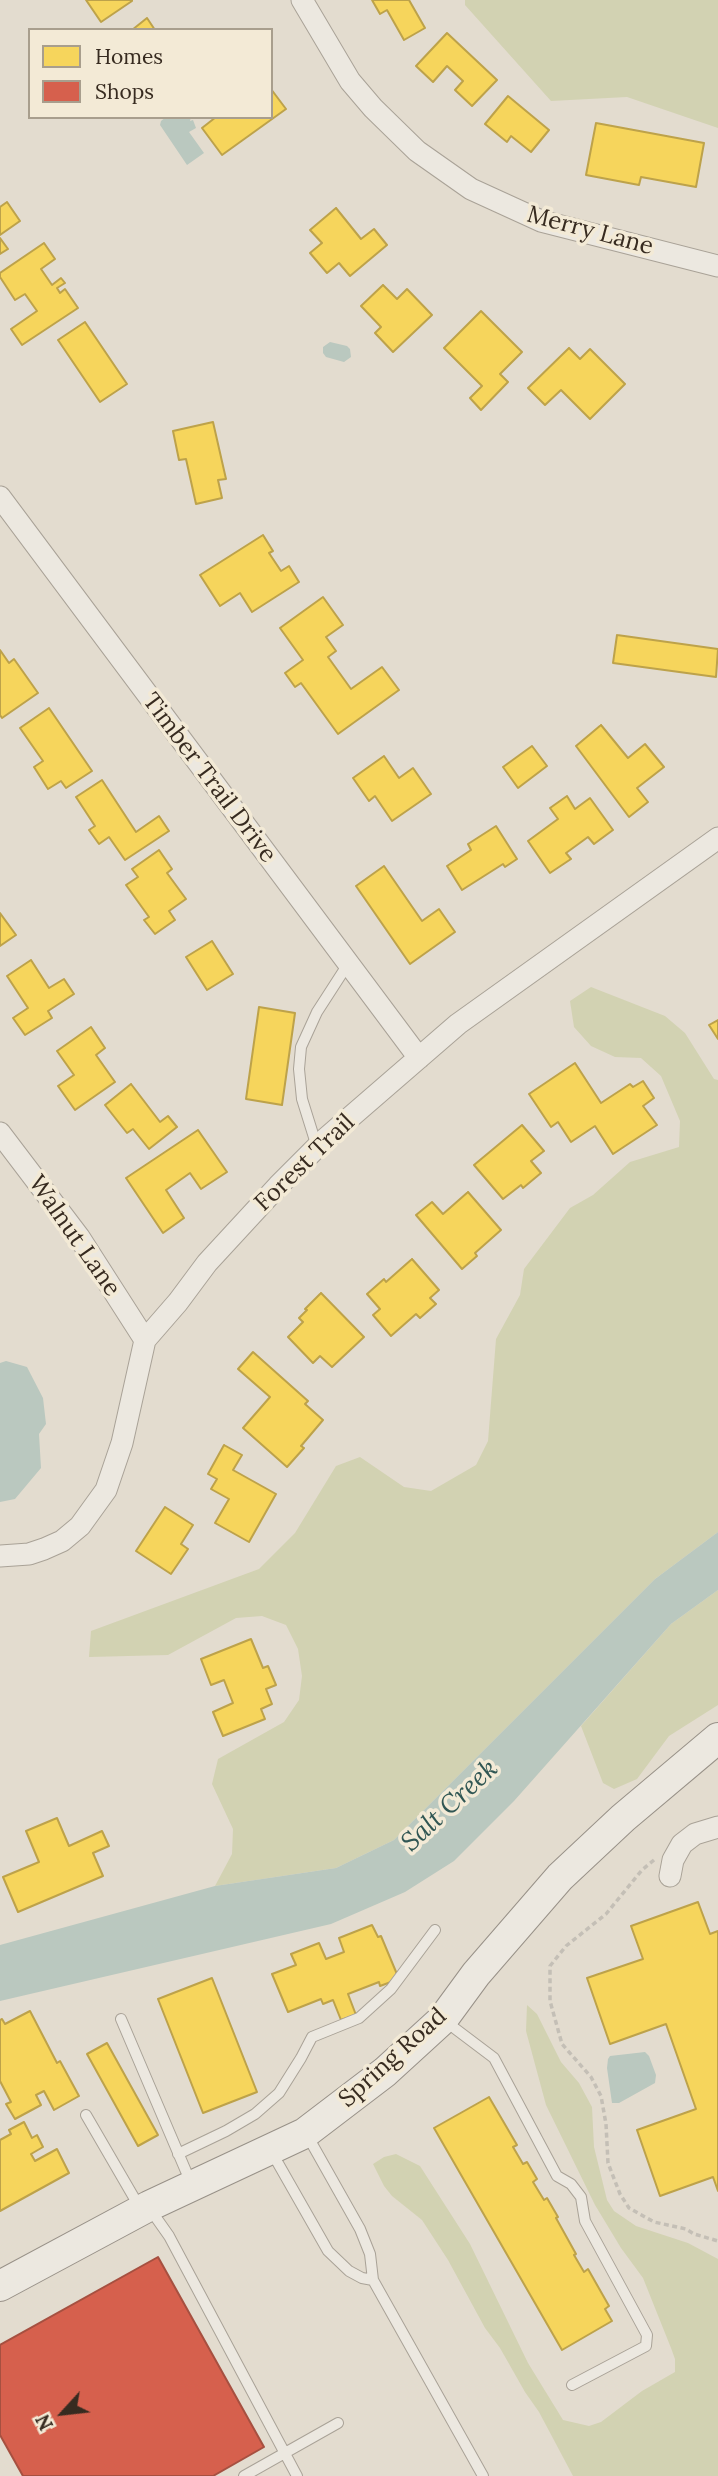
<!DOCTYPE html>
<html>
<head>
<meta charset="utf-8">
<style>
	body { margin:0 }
	#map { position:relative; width:718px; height:2476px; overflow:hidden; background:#e3dccf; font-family:Lora,serif }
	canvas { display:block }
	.legend { position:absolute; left:28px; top:28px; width:245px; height:91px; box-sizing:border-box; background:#f3ead6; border:2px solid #a89e8d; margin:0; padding:9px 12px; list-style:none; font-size:21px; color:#372b20 }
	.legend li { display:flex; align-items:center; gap:14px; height:35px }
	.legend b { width:35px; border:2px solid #a89e8d }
	.north { position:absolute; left:28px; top:2378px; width:70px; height:70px; -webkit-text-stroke:5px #f3ead6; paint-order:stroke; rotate:243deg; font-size:19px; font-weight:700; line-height:28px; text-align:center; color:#372b20 }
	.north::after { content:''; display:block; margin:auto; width:24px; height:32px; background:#372b20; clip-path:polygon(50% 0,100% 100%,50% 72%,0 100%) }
</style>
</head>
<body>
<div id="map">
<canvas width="718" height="2476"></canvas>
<ul class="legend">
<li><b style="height:19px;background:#f6d55c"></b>Homes</li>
<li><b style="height:19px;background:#d6604d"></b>Shops</li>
</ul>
<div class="north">N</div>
</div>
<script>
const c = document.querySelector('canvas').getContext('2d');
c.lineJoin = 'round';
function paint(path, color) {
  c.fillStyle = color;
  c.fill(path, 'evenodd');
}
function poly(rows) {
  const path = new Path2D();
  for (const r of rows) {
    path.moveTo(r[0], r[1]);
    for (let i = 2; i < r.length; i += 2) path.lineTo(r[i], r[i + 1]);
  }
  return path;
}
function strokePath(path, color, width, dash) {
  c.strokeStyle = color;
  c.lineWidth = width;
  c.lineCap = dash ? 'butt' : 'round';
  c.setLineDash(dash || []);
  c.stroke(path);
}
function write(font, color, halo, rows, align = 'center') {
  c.font = font + ' Lora,serif';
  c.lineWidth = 7;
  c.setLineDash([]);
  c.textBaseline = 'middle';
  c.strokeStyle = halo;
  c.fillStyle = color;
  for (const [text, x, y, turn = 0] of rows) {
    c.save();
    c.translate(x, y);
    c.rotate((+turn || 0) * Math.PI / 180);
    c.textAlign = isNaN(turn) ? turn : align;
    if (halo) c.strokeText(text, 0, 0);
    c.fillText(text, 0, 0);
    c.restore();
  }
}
paint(poly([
	[465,0,718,0,718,128,627,97,551,101,465,5],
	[591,987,665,1016,685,1033,714,1079,718,1080,718,1532,655,1579,394,1840,336,1868,215,1886,232,1854,233,1829,212,1784,218,1759,284,1722,299,1700,302,1676,298,1649,286,1625,262,1616,236,1618,168,1655,89,1657,91,1631,259,1569,295,1533,336,1466,360,1457,404,1487,431,1491,476,1465,488,1441,496,1339,520,1295,524,1269,570,1208,593,1195,630,1162,679,1147,680,1121,661,1076,641,1058,615,1057,591,1046,574,1027,570,1001],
	[718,1590,718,1705,669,1736,637,1779,614,1789,603,1783,581,1726,671,1624],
	[527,2005,537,2014,561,2062,579,2083,592,2107,594,2147,607,2200,614,2211,636,2226,688,2243,718,2259,718,2476,573,2476,539,2412,525,2392,500,2348,485,2328,448,2260,422,2220,392,2196,384,2186,373,2164,384,2157,396,2154,420,2166,470,2244,528,2363,563,2420,589,2426,601,2422,642,2391,675,2372,675,2359,671,2348,643,2278,621,2248,595,2205,546,2105,526,2031]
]), '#d2d2b2');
paint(poly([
	[166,117,191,117,190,121,193,120,196,128,189,132,204,153,187,165,160,125,161,121],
	[330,342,347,346,350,349,351,357,344,362,326,357,323,353,323,347],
	[6,1361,27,1367,43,1398,46,1424,39,1434,41,1468,15,1499,0,1502,0,1363],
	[718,1532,718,1590,671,1624,514,1801,454,1861,405,1892,331,1924,0,2001,0,1945,215,1886,336,1868,394,1840,655,1579],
	[645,2052,649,2056,656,2075,655,2083,619,2103,612,2103,607,2068,608,2059,610,2056]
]), '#bac8bf');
const homes = poly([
	[86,0,132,0,132,1,101,22,86,0],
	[372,0,409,0,425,28,404,40,387,10,380,14,372,0],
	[147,18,155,30,132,30,147,18],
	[447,33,497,80,472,106,455,90,463,81,447,66,433,82,416,66,447,33],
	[271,89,286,109,222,155,202,128,216,117,271,117,271,89],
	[508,96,549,130,531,152,511,136,507,142,485,124,508,96],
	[596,123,704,143,696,187,641,177,639,185,586,175,596,123],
	[7,202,20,221,0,235,0,207,7,202],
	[336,208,361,239,374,229,387,245,350,276,339,263,327,273,310,253,322,243,310,230,336,208],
	[0,238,8,249,0,254,0,238],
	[44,243,55,259,41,269,52,285,61,278,65,283,57,288,60,293,65,289,78,308,22,345,11,329,37,311,25,294,15,300,0,277,0,273,44,243],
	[383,285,397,299,407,289,432,315,393,352,375,333,381,327,361,306,383,285],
	[481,311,522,352,500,374,508,382,481,410,470,398,482,386,444,348,481,311],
	[85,322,127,384,100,402,58,340,85,322],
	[569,348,580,359,590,349,625,384,590,419,561,390,545,405,528,388,569,348],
	[213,422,226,479,218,480,222,498,196,504,186,459,179,460,173,431,213,422],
	[263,535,273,551,269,553,281,571,289,566,299,582,252,612,240,593,220,606,200,575,263,535],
	[323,597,343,625,326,637,336,651,328,657,351,689,382,667,399,690,338,734,301,683,295,687,285,673,303,660,280,628,323,597],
	[617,635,718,649,716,677,613,663,617,635],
	[0,650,9,663,14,659,38,693,2,718,0,715,0,650],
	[49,708,92,771,66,788,61,781,48,789,34,767,43,761,20,728,49,708],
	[601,725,628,758,645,744,664,767,637,788,648,802,629,817,576,746,601,725],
	[532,746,547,766,518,788,503,767,532,746],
	[384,756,399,778,413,768,431,794,392,821,375,796,369,801,353,778,384,756],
	[102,780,136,832,159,816,169,831,125,860,109,837,99,844,89,830,95,826,76,797,102,780],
	[567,796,575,809,590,798,613,830,594,844,588,837,566,853,571,859,550,873,528,841,558,819,550,808,567,796],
	[496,826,517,859,505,867,503,864,462,890,447,866,471,850,468,844,496,826],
	[159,850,172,869,167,873,186,899,169,911,175,920,155,934,144,920,149,917,126,885,138,877,132,869,159,850],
	[384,866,422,921,439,909,455,932,410,964,356,886,384,866],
	[0,913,16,935,0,946,0,913],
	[212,941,233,974,207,990,186,957,212,941],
	[31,960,49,988,64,979,74,994,48,1011,52,1018,25,1035,13,1018,28,1008,7,976,31,960],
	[259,1007,295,1013,282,1105,246,1099,259,1007],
	[718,1020,718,1039,709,1025,718,1020],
	[91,1027,105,1048,96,1055,115,1082,75,1110,58,1086,74,1075,57,1051,91,1027],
	[575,1063,601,1103,630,1084,633,1087,643,1081,654,1098,643,1106,657,1125,613,1154,595,1126,571,1142,558,1122,551,1127,529,1094,575,1063],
	[131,1084,160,1122,168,1116,177,1127,149,1149,133,1129,127,1133,105,1105,131,1084],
	[522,1125,544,1151,531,1161,541,1173,523,1188,521,1185,503,1199,474,1165,522,1125],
	[198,1130,227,1172,201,1189,190,1173,166,1190,184,1218,163,1233,126,1178,198,1130],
	[468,1192,501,1230,475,1253,477,1256,462,1269,416,1215,432,1202,443,1214,468,1192],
	[412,1259,439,1290,430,1298,436,1304,420,1318,416,1314,391,1336,373,1315,380,1309,367,1294,384,1279,386,1282,412,1259],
	[321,1293,364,1337,332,1367,320,1356,313,1363,288,1337,303,1322,299,1318,307,1310,305,1309,321,1293],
	[253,1352,308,1401,305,1404,323,1420,301,1446,304,1448,287,1467,243,1428,270,1397,238,1369,253,1352],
	[224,1445,242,1455,233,1470,276,1494,249,1542,215,1523,229,1499,211,1489,217,1479,208,1474,224,1445],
	[165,1507,193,1525,181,1544,188,1549,171,1574,136,1551,165,1507],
	[251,1639,263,1668,268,1666,276,1685,266,1689,272,1704,261,1709,265,1719,223,1736,213,1712,233,1703,224,1680,211,1685,201,1659,251,1639],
	[57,1818,69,1846,102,1831,109,1846,93,1853,103,1876,18,1912,3,1877,39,1862,26,1831,57,1818],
	[698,1902,710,1934,718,1931,718,2191,713,2177,660,2196,637,2130,696,2109,666,2024,610,2044,587,1978,643,1959,631,1926,698,1902],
	[372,1925,378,1937,381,1936,399,1979,380,1986,379,1982,348,1994,356,2015,341,2020,333,2000,323,2004,321,1999,288,2012,272,1974,296,1965,291,1954,319,1943,326,1959,344,1952,339,1938,372,1925],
	[212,1978,257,2092,203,2113,158,1999,212,1978],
	[30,2011,57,2063,60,2061,79,2096,54,2110,44,2091,36,2095,41,2105,15,2119,6,2104,11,2102,0,2081,0,2020,2,2019,5,2024,30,2011],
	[107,2043,158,2135,138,2146,87,2054,107,2043],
	[489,2097,517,2145,513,2147,523,2164,527,2162,537,2179,533,2182,544,2200,547,2198,558,2217,556,2218,576,2254,574,2255,584,2272,588,2269,609,2306,605,2309,612,2321,562,2350,434,2128,489,2097],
	[24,2122,32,2138,37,2135,43,2147,31,2154,35,2161,57,2149,69,2173,0,2211,0,2140,11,2134,9,2130,24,2122]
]);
paint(homes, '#f6d55c');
strokePath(homes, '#bda24a', 2);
const shops = poly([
	[158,2257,264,2447,213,2476,23,2476,0,2435,0,2345,158,2257]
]);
paint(shops, '#d6604d');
strokePath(shops, '#a65040', 2);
const lane = poly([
	[317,1147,302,1099,299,1069,301,1047,317,1012,348,964],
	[121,2019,191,2183],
	[445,2021,494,2058,557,2176,571,2184,581,2197,585,2221,647,2335,646,2346,572,2385],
	[86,2115,140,2208],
	[307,2135,360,2229,370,2254,373,2280,483,2476],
	[271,2151,328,2251,349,2271,362,2278,373,2280],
	[178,2154,226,2131,255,2114,279,2093,301,2058,312,2037,359,2018,391,1989,435,1930],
	[150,2209,169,2236,297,2476],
	[244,2476,338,2423]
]);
const street = poly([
	[302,0,350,81,373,108,417,151,471,189,541,221,718,266],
	[0,497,419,1058],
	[0,1133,79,1237,145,1340],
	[0,1556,29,1554,44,1549,62,1541,80,1526,106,1490,122,1443,145,1340,178,1302,207,1263,278,1186,324,1140,458,1024,718,838],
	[670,1876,673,1860,682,1844,695,1834,718,1827]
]);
const secondary = poly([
	[0,2286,149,2206,305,2133,385,2072,443,2019,476,1974,560,1877,623,1818,718,1738]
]);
strokePath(lane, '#a9a297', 12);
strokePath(street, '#a9a297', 23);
strokePath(secondary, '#989188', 32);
strokePath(poly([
	[654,1860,642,1870,606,1914,566,1946,550,1966,550,2001,562,2044,591,2077,601,2096,606,2124,608,2163,620,2194,629,2208,654,2222,686,2229,694,2234,718,2241]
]), '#c4bfb6', 3.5, [5, 3.5]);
strokePath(lane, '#ece8e0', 10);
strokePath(street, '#ece8e0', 21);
strokePath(secondary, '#ece8e0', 30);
write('24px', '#372b20', '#f3ead6', [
	["Merry Lane",590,231,15],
	["Timber Trail Drive",209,778,53],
	["Forest Trail",305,1163,-44],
	["Walnut Lane",74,1236,55],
	["Spring Road",393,2058,-42]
]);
write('italic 26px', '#305653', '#f3ead6', [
	["Salt Creek",450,1806,-43]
]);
</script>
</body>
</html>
